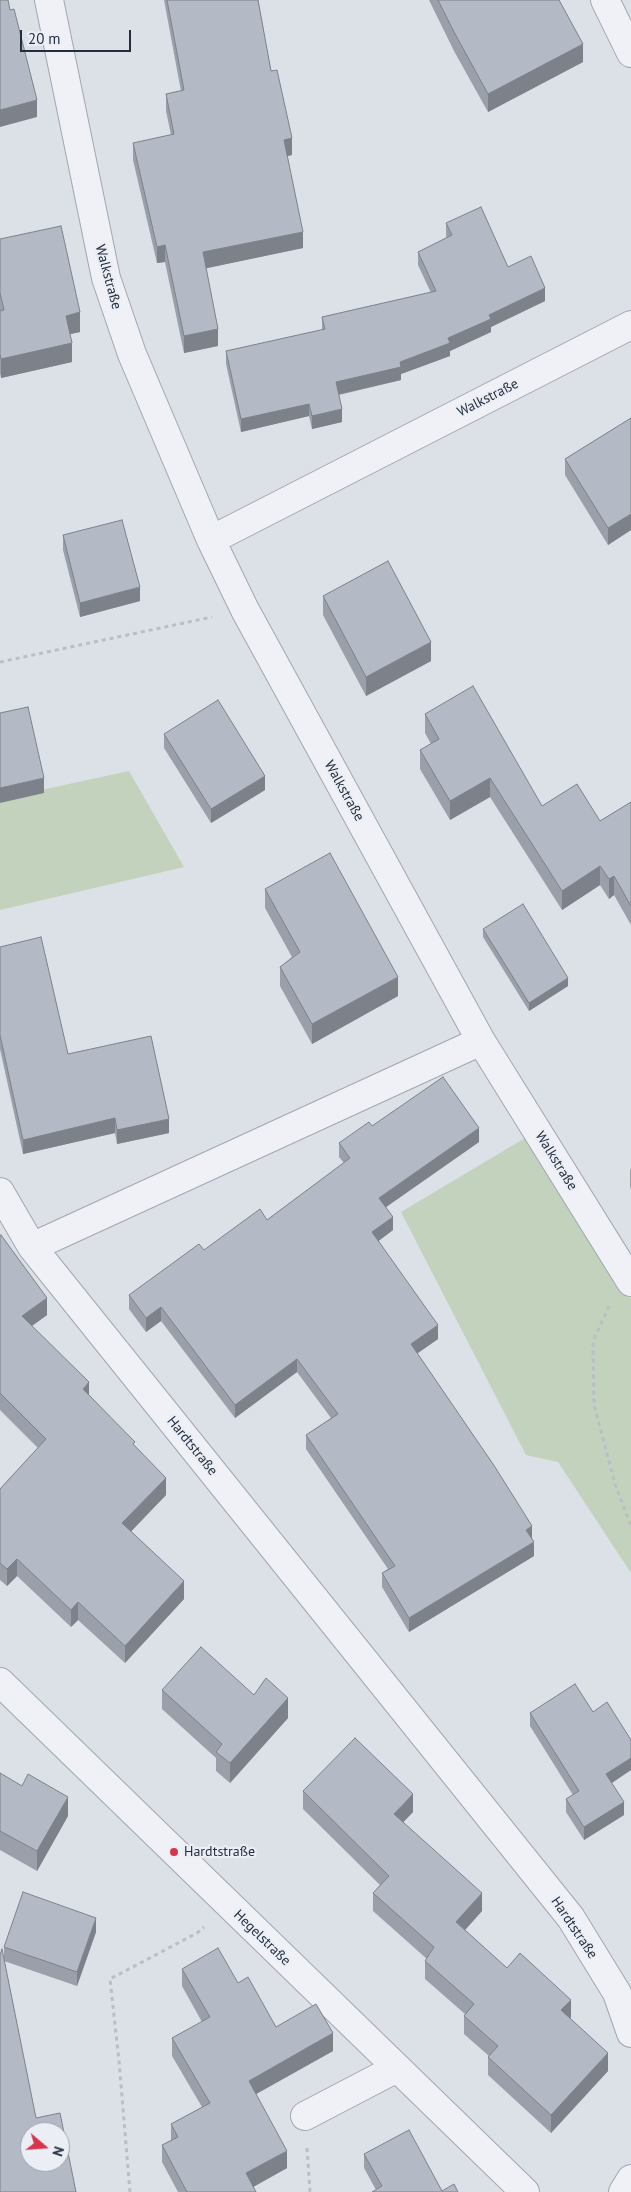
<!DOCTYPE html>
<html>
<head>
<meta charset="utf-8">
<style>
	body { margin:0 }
	#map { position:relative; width:631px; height:2192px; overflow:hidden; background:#dce0e7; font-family:"PT Sans",sans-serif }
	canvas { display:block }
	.north { position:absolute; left:20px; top:2122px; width:50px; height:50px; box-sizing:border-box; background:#ebeff5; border:1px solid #9ca2ac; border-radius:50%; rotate:108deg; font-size:14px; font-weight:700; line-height:20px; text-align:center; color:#252e3f }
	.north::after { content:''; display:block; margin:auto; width:18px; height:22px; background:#d8354c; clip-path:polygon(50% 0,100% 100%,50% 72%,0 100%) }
	.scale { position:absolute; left:20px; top:30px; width:111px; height:22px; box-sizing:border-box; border:2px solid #252e3f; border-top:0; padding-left:6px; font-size:15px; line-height:18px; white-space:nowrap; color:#252e3f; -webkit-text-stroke:4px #ebeff5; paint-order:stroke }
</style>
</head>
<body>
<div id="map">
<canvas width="631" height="2192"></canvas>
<div class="north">N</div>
<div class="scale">20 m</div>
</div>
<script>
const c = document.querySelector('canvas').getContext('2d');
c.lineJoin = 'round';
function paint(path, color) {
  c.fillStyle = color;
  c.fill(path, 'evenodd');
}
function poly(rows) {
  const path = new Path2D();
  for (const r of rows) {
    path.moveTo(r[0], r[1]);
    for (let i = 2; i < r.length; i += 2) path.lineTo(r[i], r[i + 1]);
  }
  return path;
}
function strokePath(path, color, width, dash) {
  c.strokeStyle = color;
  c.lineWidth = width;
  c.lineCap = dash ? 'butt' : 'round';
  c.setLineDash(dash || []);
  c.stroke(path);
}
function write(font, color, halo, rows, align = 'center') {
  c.font = font + ' "PT Sans",sans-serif';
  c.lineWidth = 4.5;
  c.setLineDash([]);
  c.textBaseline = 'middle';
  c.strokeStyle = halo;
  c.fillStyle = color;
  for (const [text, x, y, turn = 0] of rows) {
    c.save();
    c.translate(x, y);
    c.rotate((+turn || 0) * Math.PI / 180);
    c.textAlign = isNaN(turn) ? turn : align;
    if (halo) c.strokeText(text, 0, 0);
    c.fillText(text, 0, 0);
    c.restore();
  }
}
paint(poly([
	[129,771,184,867,0,910,0,799],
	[525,1138,574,1209,631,1299,631,1573,558,1462,526,1455,401,1212]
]), '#c2d2bc');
const minor = poly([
	[49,0,106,278,132,354,211,540,245,610,481,1041,631,1282],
	[605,0,631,53],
	[211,540,631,325],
	[0,1192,32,1247,571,1918,617,1993,631,2033],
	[32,1247,481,1041],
	[0,1682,525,2192],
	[305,2116,397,2068],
	[623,2192,631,2179]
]);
strokePath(minor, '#a1a7b1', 30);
strokePath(poly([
	[0,662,212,617],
	[609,1306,593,1341,594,1405,616,1487,631,1526],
	[307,2148,310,2192],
	[130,2192,119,2061,110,1979,197,1933,204,1927]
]), '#babec6', 3, [4, 4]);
strokePath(minor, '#eff1f6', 28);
paint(poly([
	[164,0,258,0,271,71,292,155,287,156,303,248,206,268,218,346,184,353,165,262,157,263,133,160,133,143,171,135,166,111,166,94,181,91],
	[429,0,559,0,583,62,488,112,454,51],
	[446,223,508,267,545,301,491,327,491,332,450,351,450,356,401,374,401,380,339,395,342,422,312,429,309,416,241,432,226,364,226,351,322,330,322,317,431,293,418,265,418,252,447,238,446,236],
	[0,239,80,332,70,334,72,362,1,378,0,373],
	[631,418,631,530,608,545,565,475,565,459],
	[63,535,140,601,80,617,63,550],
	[323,596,431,661,366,696,323,615],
	[425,714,542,806,600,821,631,802,631,925,614,895,609,899,600,885,562,910,490,797,450,820,420,769,420,750,431,744,425,733],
	[164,734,265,790,211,823,164,748],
	[265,889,398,996,312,1044,280,986,280,967,292,957,265,908],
	[483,929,568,986,529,1011,483,937],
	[0,947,68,1054,169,1133,117,1144,115,1133,23,1154,0,1049],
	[372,1126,479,1142,386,1207,393,1230,378,1241,438,1339,417,1353,532,1539,534,1556,409,1632,382,1587,382,1573,388,1569,306,1449,306,1435,331,1418,297,1372,235,1418,161,1321,146,1332,129,1309,129,1295,204,1250,267,1220,344,1163,339,1157,339,1143],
	[631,1169,631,1189,630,1187,630,1170],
	[0,1236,47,1315,32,1326,89,1395,135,1446,166,1495,131,1531,184,1599,125,1663,78,1620,71,1627,17,1576,7,1586,0,1580,0,1489,38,1448,0,1410],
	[162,1690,254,1695,288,1718,230,1783,216,1771,216,1758,162,1709],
	[530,1713,631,1770,611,1783,624,1815,584,1840,566,1812,566,1799,573,1795,530,1726],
	[0,1773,68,1816,37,1871,0,1850],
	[303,1791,413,1812,403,1822,482,1911,465,1930,507,1968,571,2017,570,2018,608,2071,551,2133,488,2075,488,2057,489,2056,464,2034,464,2016,465,2014,425,1979,425,1961,427,1959,373,1911,373,1893,380,1885,303,1809],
	[96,1932,77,1986,4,1961,4,1947],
	[182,1969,238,1983,276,2027,333,2051,256,2094,287,2168,253,2187,256,2192,178,2192,162,2162,162,2145,171,2140,171,2124,202,2107,172,2056,172,2038,202,2022,182,1986],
	[364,2154,442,2191,376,2190,364,2168]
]), '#9a9fa9');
paint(poly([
	[583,44,583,62,488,112,488,94],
	[37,100,37,117,0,127,0,110],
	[292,138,292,155,284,157,284,140],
	[303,232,303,248,203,269,203,252],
	[165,245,165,262,157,263,157,247],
	[545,288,545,301,491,327,491,332,450,351,450,356,401,374,401,380,336,395,336,382,400,362,448,338,489,315],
	[80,312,80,332,66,335,66,316],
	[218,329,218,346,184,353,184,336],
	[72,343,72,362,1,378,1,359],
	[309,404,309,416,241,432,241,419],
	[342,409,342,422,312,429,312,416],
	[631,514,631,530,608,545,608,528],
	[140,587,140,601,80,617,80,603],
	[431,642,431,661,366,696,366,677],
	[265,776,265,790,211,823,211,809],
	[44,778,44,793,0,803,0,788],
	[490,778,490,797,450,820,450,801],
	[600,866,600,885,562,910,562,891],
	[614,876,614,895,609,899,609,879],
	[398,977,398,996,312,1044,312,1024],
	[568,978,568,986,529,1011,529,1003],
	[115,1118,115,1133,23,1154,23,1140],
	[169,1119,169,1133,117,1144,117,1130],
	[479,1128,479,1142,379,1212,379,1198],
	[393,1217,393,1230,372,1246,372,1232],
	[47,1298,47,1315,22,1333,22,1316],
	[161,1307,161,1321,146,1332,146,1318],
	[438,1325,438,1339,411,1358,411,1344],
	[297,1359,297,1372,235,1418,235,1405],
	[89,1382,89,1399,83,1389],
	[166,1478,166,1495,122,1541,122,1523],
	[532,1526,532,1540,526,1530],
	[534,1542,534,1556,409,1632,409,1618],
	[17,1559,17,1576,7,1586,7,1569],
	[184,1581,184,1599,125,1663,125,1646],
	[78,1602,78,1620,71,1627,71,1610],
	[288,1698,288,1718,230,1783,230,1763],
	[631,1758,631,1770,606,1787,606,1774],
	[413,1794,413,1812,394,1832,394,1814],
	[68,1797,68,1816,37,1871,37,1851],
	[624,1802,624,1815,584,1840,584,1827],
	[482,1893,482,1911,456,1940,456,1922],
	[96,1918,96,1932,77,1986,77,1972],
	[571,2000,571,2017,561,2028,561,2010],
	[333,2033,333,2051,249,2098,249,2081],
	[608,2053,608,2071,551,2133,551,2115],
	[287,2151,287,2168,246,2191,246,2173]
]), '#7d828a');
const building = poly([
	[0,0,8,0,10,10,14,9,37,100,0,110,0,0],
	[167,0,258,0,271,71,277,70,292,138,284,140,303,232,203,252,218,329,184,336,165,245,157,247,133,143,174,134,166,94,184,90,167,0],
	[438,0,559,0,583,44,488,94,454,32,438,0],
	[481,207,508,267,531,256,545,288,489,315,491,319,448,338,450,343,400,362,401,367,336,382,342,409,312,416,309,404,241,419,226,351,325,329,322,317,436,291,418,252,452,235,446,223,481,207],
	[61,226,80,312,66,316,72,343,1,359,0,354,0,311,4,310,0,293,0,239,61,226],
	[631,418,631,514,608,528,565,459,631,418],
	[122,520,140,587,80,603,63,535,122,520],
	[388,561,431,642,366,677,323,596,388,561],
	[473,686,542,806,577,784,600,821,631,802,631,906,614,876,609,879,600,866,562,891,490,778,450,801,420,750,439,739,425,714,473,686],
	[218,700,265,776,211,809,164,734,218,700],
	[28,707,44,778,0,788,0,713,28,707],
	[330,853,398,977,312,1024,280,967,300,952,265,889,330,853],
	[523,904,568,978,529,1003,483,929,523,904],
	[41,937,68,1054,151,1036,169,1119,117,1130,115,1118,23,1140,0,1035,0,947,41,937],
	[443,1077,479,1128,379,1198,393,1217,372,1232,438,1325,411,1344,495,1467,532,1526,526,1530,534,1542,409,1618,382,1573,395,1566,306,1435,338,1414,297,1359,235,1405,161,1307,146,1318,129,1295,199,1244,204,1250,260,1209,267,1220,350,1158,339,1143,369,1122,372,1126,443,1077],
	[1,1235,47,1298,22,1316,89,1382,83,1389,135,1442,133,1444,166,1478,122,1523,184,1581,125,1646,78,1602,71,1610,17,1559,7,1569,0,1563,0,1489,46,1439,0,1393,0,1236,1,1235],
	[201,1647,254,1695,266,1678,288,1698,230,1763,216,1752,222,1744,162,1690,201,1647],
	[575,1684,593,1712,607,1702,631,1740,631,1758,606,1774,624,1802,584,1827,566,1799,579,1791,530,1713,575,1684],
	[355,1738,413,1794,394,1814,482,1893,456,1922,507,1968,520,1953,571,2000,561,2010,608,2053,551,2115,488,2057,498,2046,464,2016,474,2004,425,1961,434,1947,373,1893,389,1876,303,1791,355,1738],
	[0,1773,22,1786,28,1774,68,1797,37,1851,0,1831,0,1773],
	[23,1892,96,1918,77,1972,4,1947,23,1892],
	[218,1948,238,1983,248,1977,276,2027,316,2004,333,2033,249,2081,287,2151,246,2173,256,2192,187,2192,162,2145,178,2137,171,2124,210,2103,172,2038,210,2017,182,1969,218,1948],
	[2,1949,36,2118,60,2113,76,2192,0,2192,0,1955,2,1949],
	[30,2132,60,2132,60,2162,30,2162,30,2132],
	[409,2130,442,2191,454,2184,458,2192,372,2192,382,2186,364,2154,409,2130]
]);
paint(building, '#b3b9c5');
strokePath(building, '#7d828a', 1);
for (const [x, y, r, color] of [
	[174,1852,5,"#d8354c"]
]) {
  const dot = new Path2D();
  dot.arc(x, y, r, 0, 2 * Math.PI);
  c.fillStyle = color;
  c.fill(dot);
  strokePath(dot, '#ebeff5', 2);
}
write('14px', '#252e3f', '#ebeff5', [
	["Walkstraße",108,277,75],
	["Walkstraße",488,398,-27],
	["Walkstraße",344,791,61],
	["Walkstraße",556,1161,58],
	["Hardtstraße",192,1446,51],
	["Hardtstraße",574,1928,56],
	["Hegelstraße",262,1938,44]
]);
write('14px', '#252e3f', '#ebeff5', [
	["Hardtstraße",184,1852]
], 'left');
</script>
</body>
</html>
